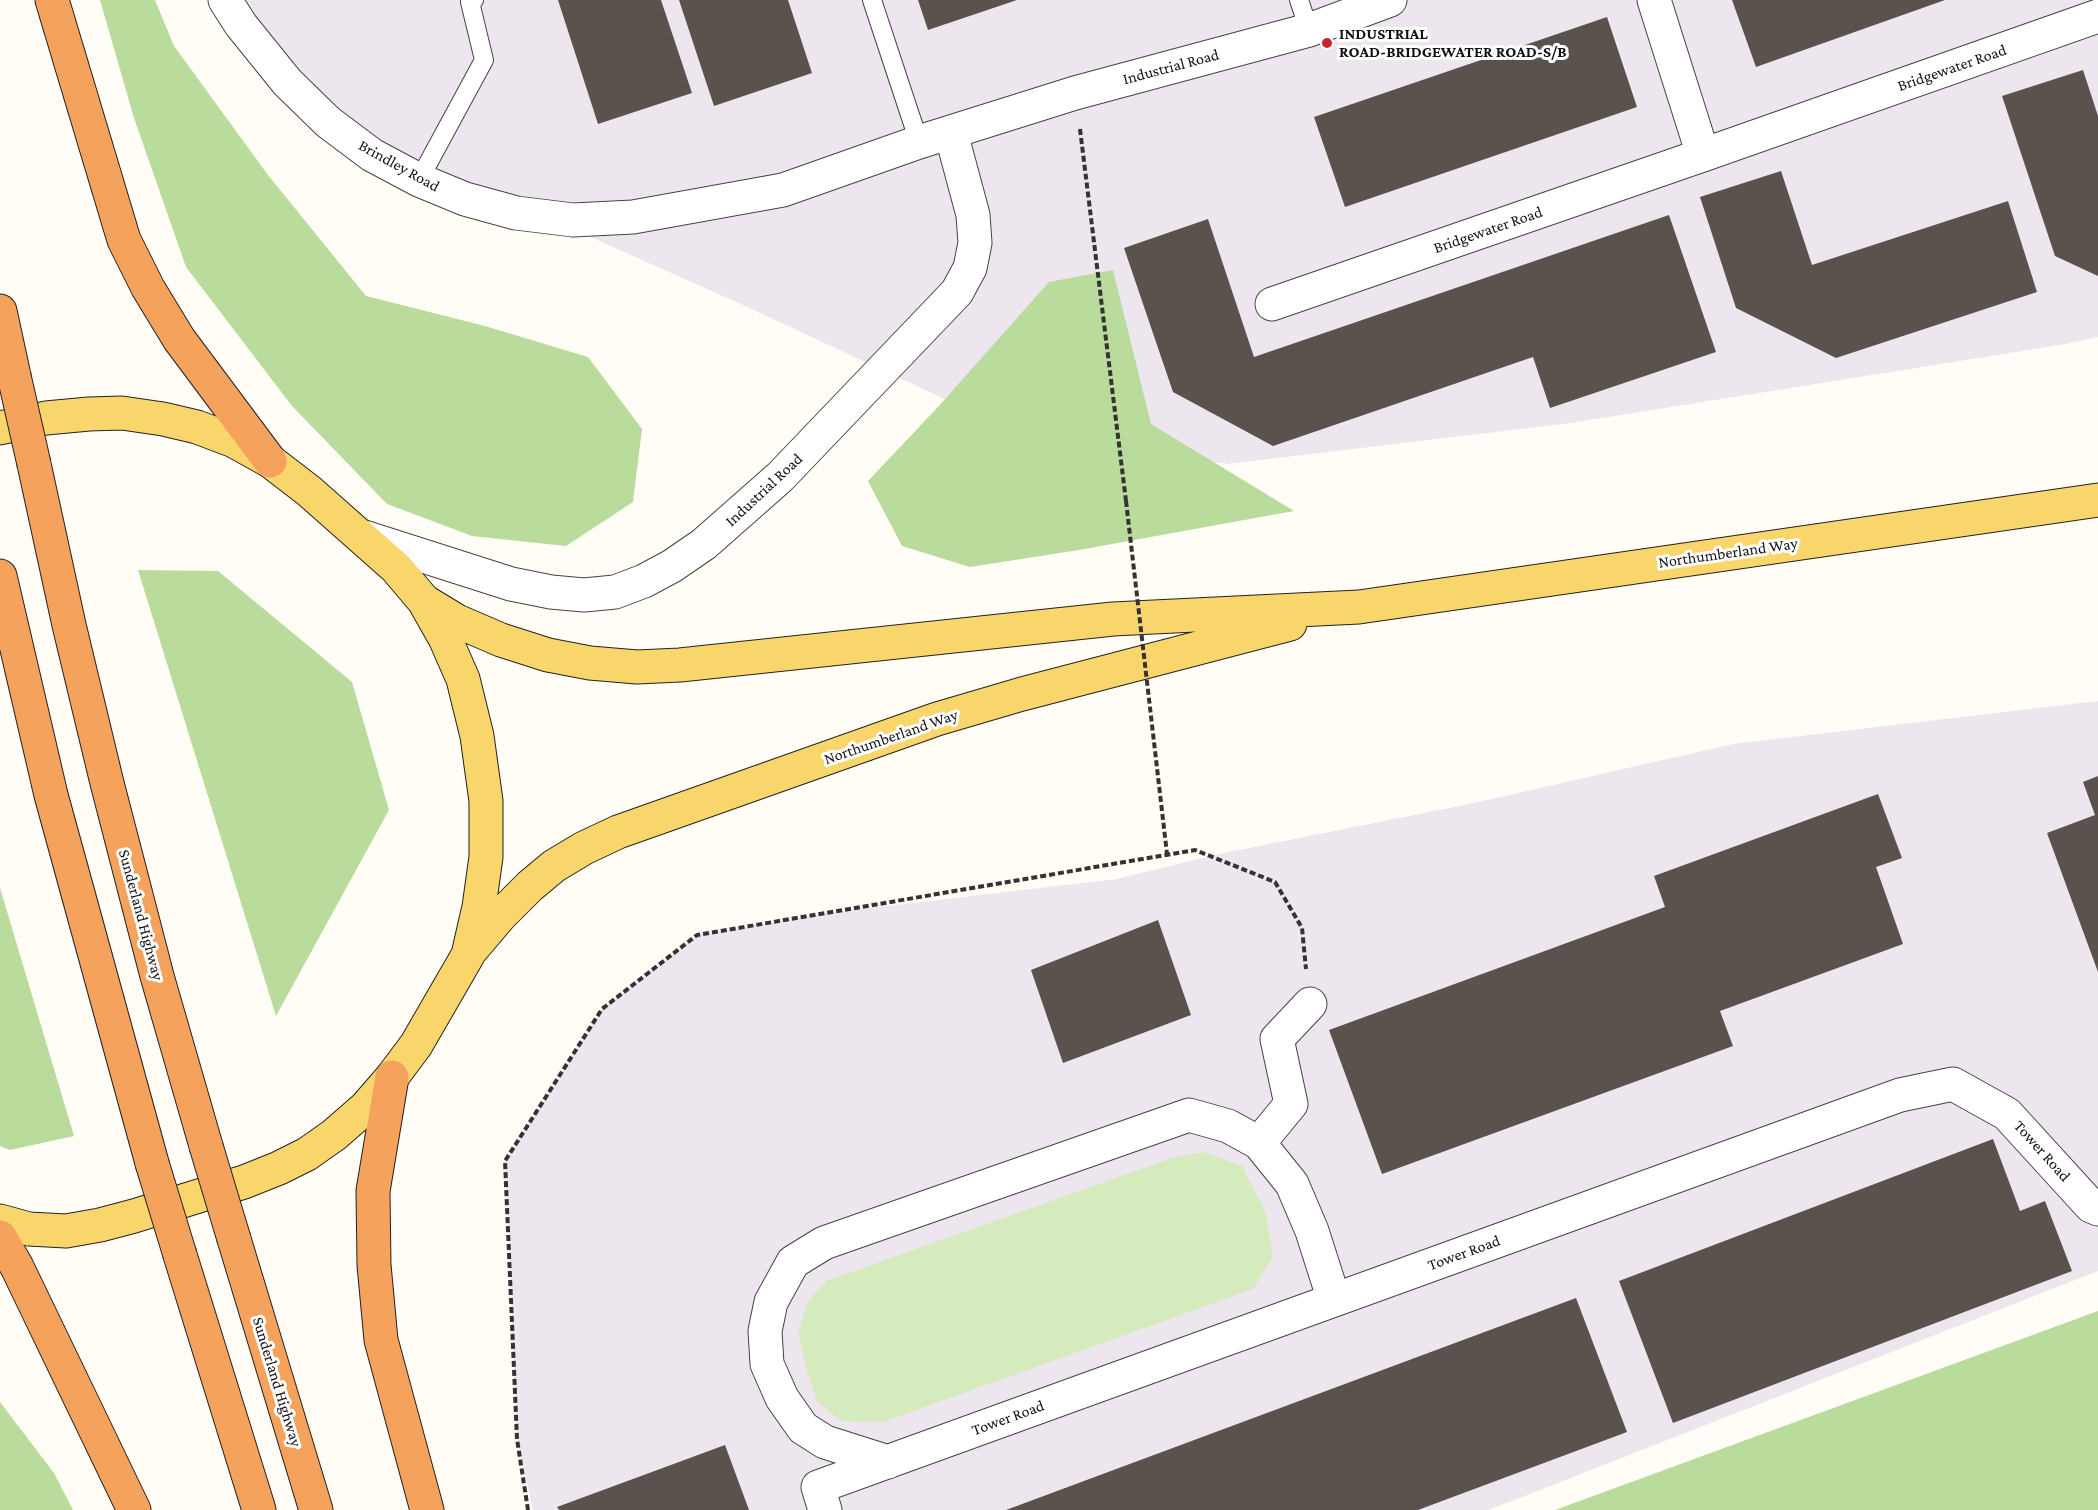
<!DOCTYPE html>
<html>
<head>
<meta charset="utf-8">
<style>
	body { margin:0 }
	canvas { display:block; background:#fffdf5 }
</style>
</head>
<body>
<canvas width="2098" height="1510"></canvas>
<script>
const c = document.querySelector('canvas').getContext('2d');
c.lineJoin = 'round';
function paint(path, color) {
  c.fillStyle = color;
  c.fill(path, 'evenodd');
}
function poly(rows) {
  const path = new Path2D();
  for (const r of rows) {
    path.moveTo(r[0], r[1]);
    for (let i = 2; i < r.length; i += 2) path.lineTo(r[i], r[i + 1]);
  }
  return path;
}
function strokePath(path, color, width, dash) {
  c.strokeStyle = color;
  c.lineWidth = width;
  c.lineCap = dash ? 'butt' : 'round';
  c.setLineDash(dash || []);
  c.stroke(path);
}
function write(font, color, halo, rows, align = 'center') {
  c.font = font + ' "Crimson Pro",serif';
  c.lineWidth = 6;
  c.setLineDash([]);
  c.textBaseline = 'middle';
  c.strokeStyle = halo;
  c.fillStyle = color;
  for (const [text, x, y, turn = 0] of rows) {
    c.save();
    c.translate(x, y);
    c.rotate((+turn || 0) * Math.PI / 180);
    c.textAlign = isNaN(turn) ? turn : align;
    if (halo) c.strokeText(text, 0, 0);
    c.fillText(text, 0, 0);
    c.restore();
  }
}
paint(poly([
	[238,0,2098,0,2098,337,2060,345,1571,423,1227,464,1009,429,745,306,396,150,297,82],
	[2098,701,2098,1271,1489,1510,533,1510,517,1439,505,1161,602,1009,697,935,827,913,1116,879,1214,855,1474,803,1733,744]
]), '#eee6ef');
paint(poly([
	[1204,1152,1242,1166,1266,1213,1273,1257,1253,1289,883,1422,841,1421,817,1401,806,1368,798,1332,808,1302,826,1281,1172,1158]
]), '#d5ebbd');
paint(poly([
	[100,0,155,0,174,46,268,175,366,296,485,326,588,357,642,429,633,502,566,546,472,536,387,504,292,406,186,267,134,118],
	[1113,270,1151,424,1294,511,1079,550,970,567,902,546,868,481,937,408,1049,282],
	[138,570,218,571,352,682,389,810,276,1016],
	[0,888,74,1136,10,1150,0,1146],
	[2098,1311,2098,1510,1555,1510],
	[0,1402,54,1473,73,1510,0,1510]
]), '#b9dc9c');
paint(poly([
	[558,0,661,0,692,93,598,124],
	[679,0,788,0,812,73,714,106],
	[918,0,1017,0,928,30],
	[1732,0,1945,0,1756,67],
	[1607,17,1637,107,1345,207,1314,117],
	[2083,70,2098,116,2098,276,2055,256,2002,96],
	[1781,171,1812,265,2008,201,2037,292,1836,358,1736,308,1700,197],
	[1669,215,1716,352,1550,408,1533,357,1273,446,1173,392,1124,248,1208,219,1254,357],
	[2098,776,2098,972,2047,833,2095,815,2083,782],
	[1878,794,1902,858,1876,867,1903,944,1720,1011,1733,1046,1382,1174,1329,1030,1665,907,1654,876],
	[1158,920,1191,1015,1063,1063,1031,970],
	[1993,1139,2020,1211,2045,1201,2072,1271,1673,1423,1619,1281],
	[1576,1298,1627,1432,1418,1510,1006,1510],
	[725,1445,749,1510,559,1510,557,1507]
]), '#5a524d');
const lane = poly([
	[872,0,919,142],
	[1299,0,1309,30],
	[419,180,484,60,470,2,474,0]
]);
const street = poly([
	[225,0,241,25,287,82,328,122,372,155,419,180,465,199,516,213,573,220,633,217,783,190,919,142,1075,93,1309,30,1390,0],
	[1654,0,1703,155],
	[1272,304,1703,155,2098,16],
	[364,537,511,584,551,592,584,595,615,592,644,581,672,566,704,544,780,477,957,292,970,268,975,243,973,215,951,133],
	[1259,1143,1291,1104,1277,1039,1310,1004],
	[888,1462,825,1442,803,1428,782,1398,767,1364,765,1331,771,1302,793,1262,824,1243,1189,1115,1228,1126,1259,1143,1292,1184,1312,1231,1334,1300],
	[825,1510,818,1487,1900,1095,1953,1084,2007,1114,2091,1206,2098,1209]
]);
const primary = poly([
	[0,428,46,418,89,414,122,413,163,419,197,427,234,441,270,461,309,491,396,568,424,601,445,638,463,679,477,736,486,801,486,857,479,907,468,955,416,1045,392,1077,365,1108,334,1135,307,1154,279,1168,244,1182,134,1216,100,1225,66,1231,29,1229,0,1221],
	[424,601,457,621,501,640,548,655,590,663,637,667,680,665,1113,619,1359,607,2098,500],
	[472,949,500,916,530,886,554,866,584,848,618,832,937,719,1022,694,1290,624]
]);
const highway = poly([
	[52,0,124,240,148,288,179,339,270,461],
	[0,311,14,376],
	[34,464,69,625,107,783,157,976,206,1146],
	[0,576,51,795,152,1163],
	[392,1077,373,1191,374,1265,381,1340,427,1510],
	[0,1237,17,1267,134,1510],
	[234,1239,316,1510],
	[180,1255,259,1510]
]);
strokePath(lane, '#444', 20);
strokePath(street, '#444', 35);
strokePath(primary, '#222', 35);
strokePath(highway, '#222', 35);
strokePath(poly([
	[1080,129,1126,501],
	[528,1510,517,1439,505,1161,602,1009,697,935,1195,850,1275,882,1302,928,1306,969]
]), '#333', 4, [6, 3]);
strokePath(lane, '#fff', 18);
strokePath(street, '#fff', 33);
strokePath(primary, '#f9d66b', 33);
strokePath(highway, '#f5a25d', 33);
const highwayBridge = poly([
	[14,376,34,464],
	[206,1146,234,1239],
	[152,1163,180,1255]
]);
strokePath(highwayBridge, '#222', 35, []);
strokePath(poly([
	[1126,501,1167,854]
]), '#333', 4, [6, 3]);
strokePath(highwayBridge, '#f5a25d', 33);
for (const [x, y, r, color] of [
	[1327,43,6,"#c4262e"]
]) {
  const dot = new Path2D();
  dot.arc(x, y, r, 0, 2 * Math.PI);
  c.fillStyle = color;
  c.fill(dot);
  strokePath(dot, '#fff', 2);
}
write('bold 16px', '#111', '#fff', [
	["INDUSTRIAL",1339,34],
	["ROAD-BRIDGEWATER ROAD-S/B",1339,52]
], 'left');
write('16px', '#111', '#fff', [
	["Industrial Road",1171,67,-15],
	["Bridgewater Road",1952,68,-19],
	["Brindley Road",399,166,29],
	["Bridgewater Road",1488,230,-19],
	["Industrial Road",764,490,-43],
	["Northumberland Way",1728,553,-8],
	["Northumberland Way",891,737,-19],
	["Sunderland Highway",141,915,75],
	["Tower Road",2042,1151,48],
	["Tower Road",1464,1253,-20],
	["Sunderland Highway",277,1382,73],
	["Tower Road",1008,1418,-20]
]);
</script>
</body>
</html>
